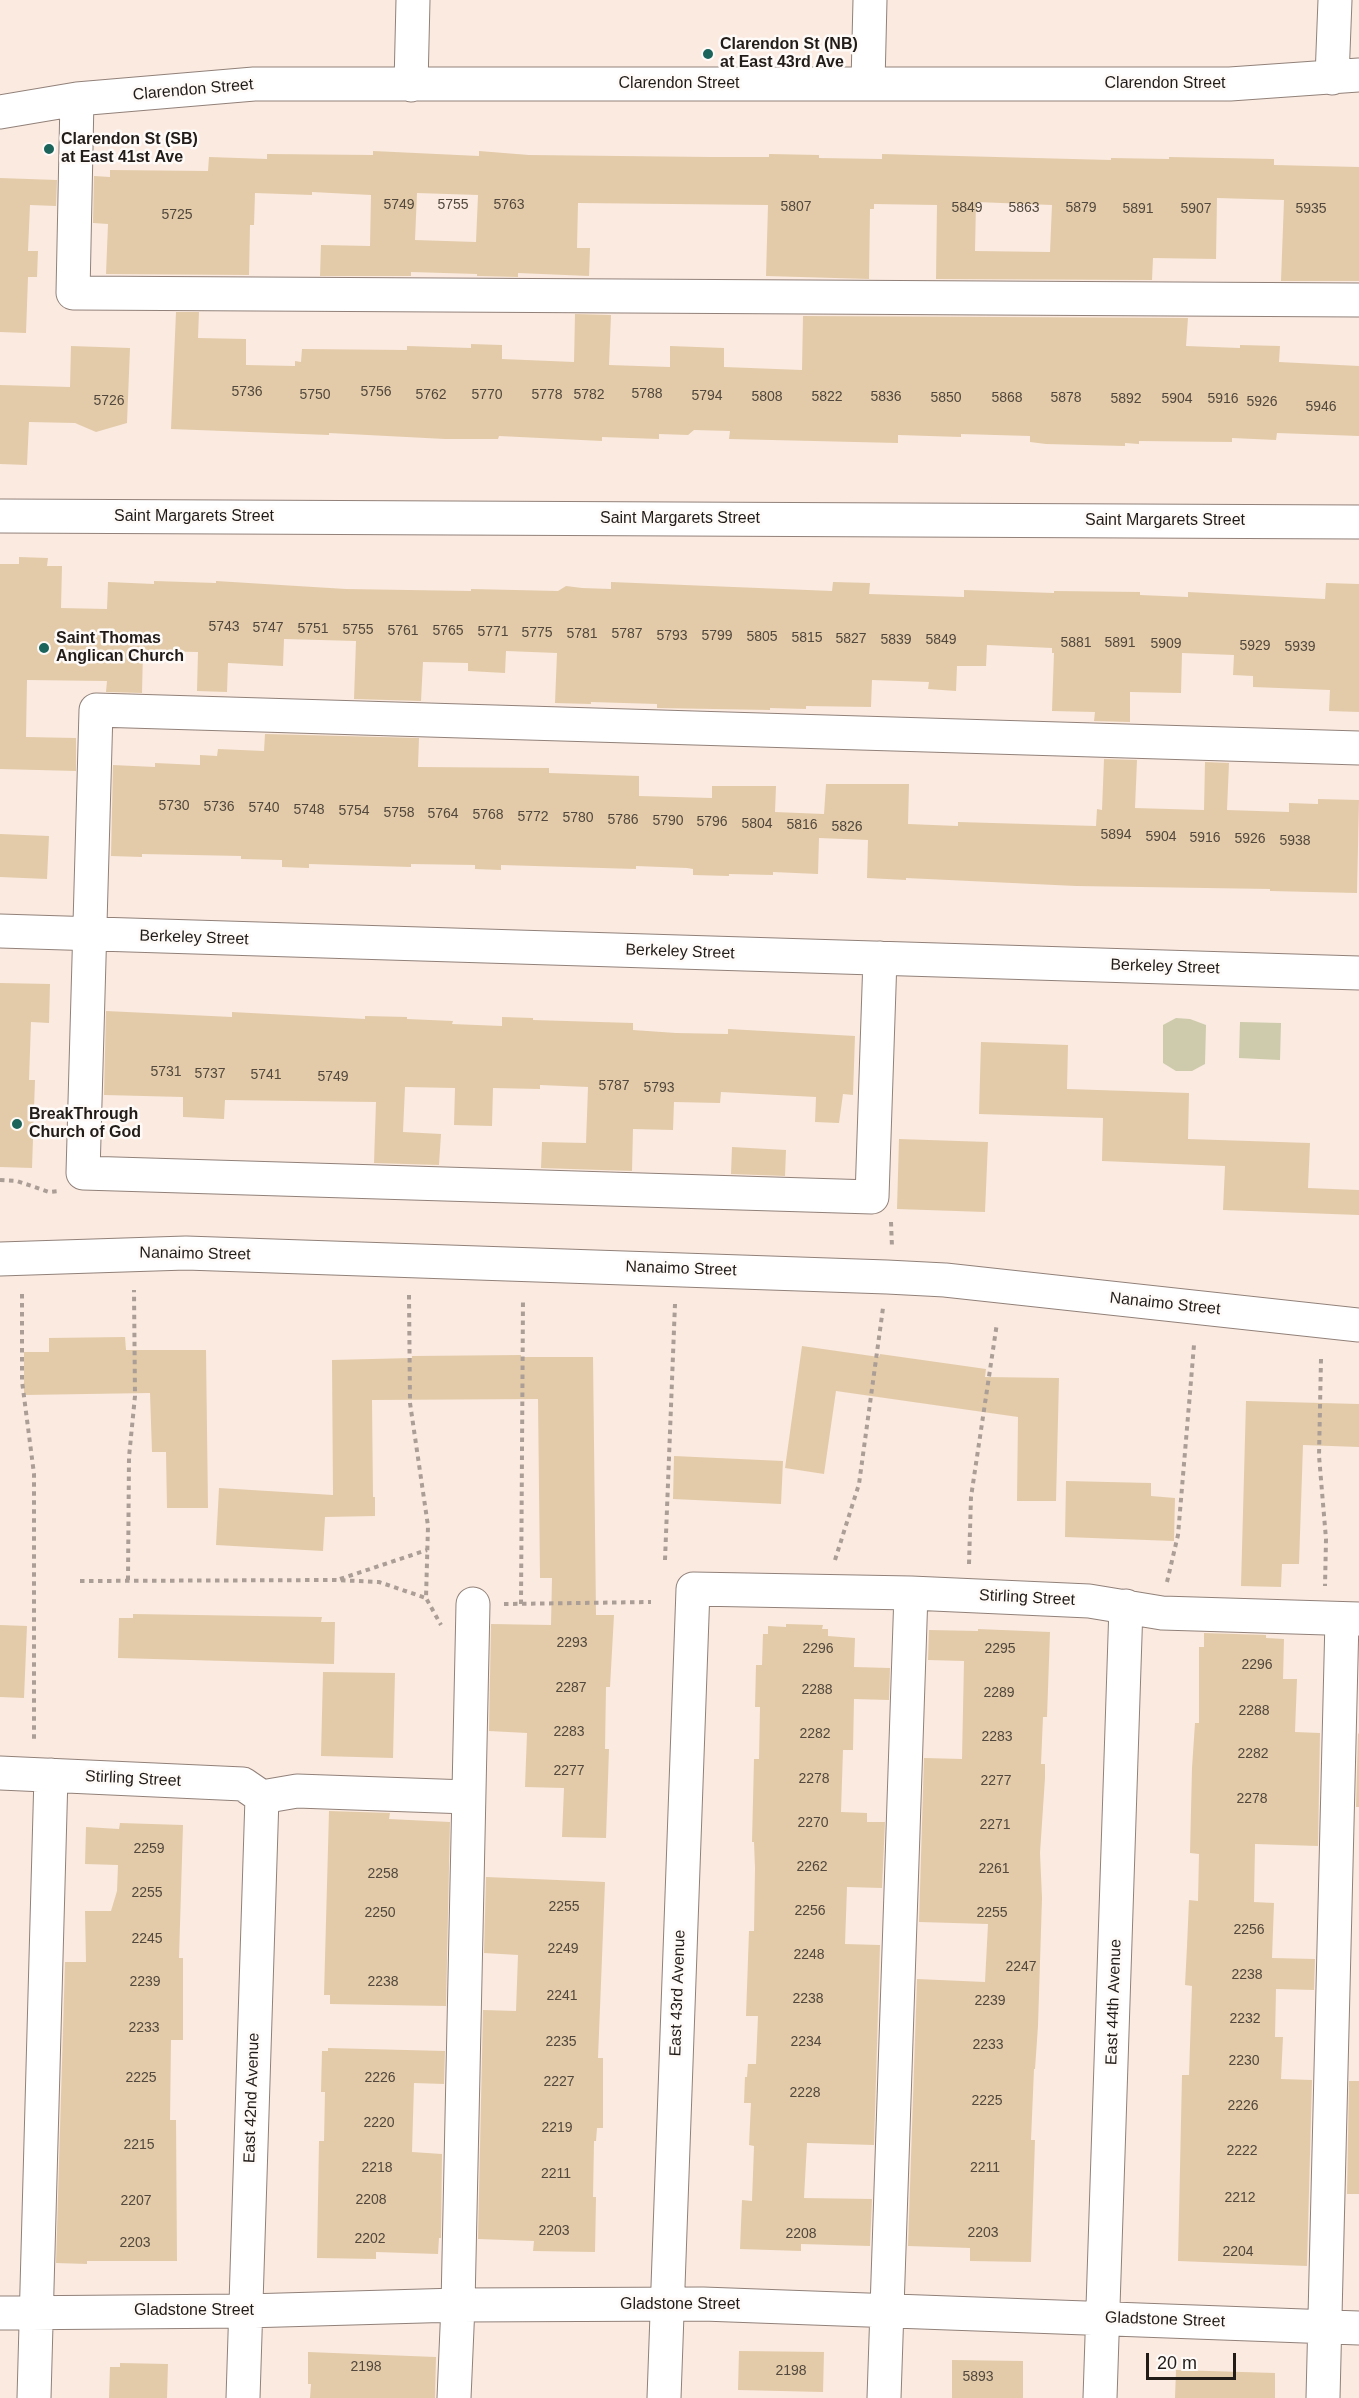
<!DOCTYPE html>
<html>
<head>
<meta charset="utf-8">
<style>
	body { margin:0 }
	#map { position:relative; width:1359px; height:2398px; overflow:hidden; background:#fbeae0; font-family:Arial,sans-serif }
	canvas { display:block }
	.scale { position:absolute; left:1146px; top:2353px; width:90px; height:27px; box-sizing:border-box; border:3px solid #221c19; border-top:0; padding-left:8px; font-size:18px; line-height:21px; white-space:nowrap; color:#221c19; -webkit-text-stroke:4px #fefaf8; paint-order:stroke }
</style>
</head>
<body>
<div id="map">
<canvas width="1359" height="2398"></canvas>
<div class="scale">20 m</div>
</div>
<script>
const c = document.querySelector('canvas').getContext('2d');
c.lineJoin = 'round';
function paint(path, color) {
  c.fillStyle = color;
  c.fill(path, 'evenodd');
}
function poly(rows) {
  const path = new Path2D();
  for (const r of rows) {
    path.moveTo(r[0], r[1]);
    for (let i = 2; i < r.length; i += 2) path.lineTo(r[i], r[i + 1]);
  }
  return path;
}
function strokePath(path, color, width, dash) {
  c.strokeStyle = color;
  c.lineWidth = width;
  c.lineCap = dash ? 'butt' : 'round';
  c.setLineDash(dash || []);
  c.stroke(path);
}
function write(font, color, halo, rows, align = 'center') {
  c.font = font + ' Arial,sans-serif';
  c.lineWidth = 5;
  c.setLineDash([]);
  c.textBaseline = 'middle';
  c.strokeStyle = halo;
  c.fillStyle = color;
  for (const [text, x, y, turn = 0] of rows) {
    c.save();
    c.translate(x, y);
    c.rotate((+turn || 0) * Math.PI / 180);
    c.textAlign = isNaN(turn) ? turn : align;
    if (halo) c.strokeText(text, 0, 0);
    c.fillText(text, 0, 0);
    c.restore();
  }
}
paint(poly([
	[1176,1018,1190,1019,1206,1025,1205,1064,1192,1071,1176,1071,1163,1063,1163,1025],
	[1240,1022,1281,1023,1280,1060,1239,1058]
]), '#cdcbac');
paint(poly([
	[373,151,479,156,479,151,529,155,711,157,769,157,769,154,819,155,819,158,882,159,882,154,1111,160,1111,158,1169,159,1169,157,1274,159,1274,165,1359,167,1359,281,1281,281,1284,200,1217,198,1216,259,1153,258,1152,280,936,279,937,205,874,204,874,209,870,209,869,279,766,276,768,205,578,203,577,248,590,248,589,276,518,273,518,277,477,276,477,274,411,272,411,276,320,276,321,245,370,246,371,195,312,192,312,195,255,193,254,225,250,225,249,275,106,274,108,224,93,223,94,176,110,177,110,170,208,171,209,157,267,159,267,154,373,155],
	[417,193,478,195,476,242,415,240],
	[976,202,1052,205,1050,252,975,251],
	[0,178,57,180,56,206,30,205,28,251,38,251,37,277,28,277,26,333,0,332],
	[176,312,199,312,198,338,246,339,246,365,295,366,295,361,301,362,302,349,407,350,407,346,471,348,471,344,502,345,502,359,574,362,575,314,611,315,609,365,670,367,670,346,724,348,724,367,802,370,803,316,1188,318,1186,346,1240,348,1240,345,1280,346,1279,362,1359,366,1359,436,1277,433,1276,440,1232,438,1232,442,1139,441,1139,444,1125,443,1125,446,1046,444,1030,442,1030,436,961,434,961,437,898,435,898,443,729,439,730,431,694,430,688,435,659,434,659,439,602,437,602,441,499,436,498,439,445,439,329,433,329,435,171,429],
	[71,346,130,348,127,423,96,432,75,423,29,422,27,465,0,464,0,385,70,387],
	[19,557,48,558,47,566,62,566,61,608,107,609,108,582,154,584,154,581,216,583,216,581,346,589,471,591,471,589,558,591,566,586,582,588,611,589,611,582,832,591,833,582,870,583,869,594,964,597,964,590,1054,593,1054,591,1140,592,1140,595,1188,597,1188,592,1325,599,1326,583,1359,584,1359,712,1329,711,1330,690,1253,687,1253,676,1233,675,1234,655,1182,653,1181,693,1130,692,1130,722,1094,721,1095,712,1052,711,1054,653,1052,653,1052,648,987,645,986,666,957,666,956,691,928,689,929,682,872,680,871,707,806,706,806,709,770,708,770,710,657,708,657,704,591,702,591,704,555,703,557,653,506,651,505,673,468,671,468,663,423,662,421,701,354,699,356,641,284,639,283,666,228,663,227,692,197,691,198,652,143,651,142,693,106,692,107,681,27,680,26,737,76,738,76,771,0,769,0,564,19,564],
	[265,734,419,738,418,767,549,768,549,773,639,776,639,796,712,798,712,786,776,786,775,812,824,814,826,784,909,784,908,824,958,826,958,822,1096,826,1097,809,1102,810,1104,759,1137,760,1135,808,1204,810,1205,762,1229,763,1227,810,1289,812,1289,803,1318,804,1318,799,1359,800,1357,893,1270,891,1270,889,1076,886,906,878,906,880,867,878,868,840,819,838,818,874,773,872,773,875,729,874,729,876,693,875,693,869,687,868,636,866,636,869,501,865,501,870,475,869,475,865,411,864,411,867,309,864,309,868,282,867,282,860,241,859,241,856,142,854,142,857,111,856,113,765,155,767,155,763,200,765,200,755,217,756,218,749,264,751],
	[0,834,49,836,47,879,0,877],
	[0,983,50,984,49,1023,31,1022,29,1080,35,1080,32,1168,0,1167],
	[106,1011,232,1017,232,1012,365,1019,365,1016,407,1017,407,1019,453,1021,452,1024,502,1026,502,1017,533,1018,533,1020,633,1023,633,1030,676,1033,728,1034,728,1029,855,1036,853,1095,843,1094,839,1123,815,1122,816,1097,721,1092,720,1103,674,1102,673,1130,633,1129,632,1171,541,1168,542,1142,586,1143,588,1087,540,1085,540,1089,493,1088,492,1126,454,1125,455,1088,405,1087,403,1132,441,1134,439,1165,374,1163,376,1102,225,1100,224,1119,183,1117,183,1097,104,1095],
	[981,1042,1068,1045,1067,1089,1189,1093,1188,1139,1310,1143,1308,1188,1359,1190,1359,1215,1223,1210,1225,1166,1102,1161,1103,1118,979,1114],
	[899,1139,988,1142,985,1212,897,1209],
	[732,1147,786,1150,785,1176,731,1174],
	[125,1337,126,1350,206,1350,208,1508,167,1508,166,1452,152,1452,150,1393,24,1395,24,1352,49,1352,49,1338],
	[802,1346,879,1357,880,1354,986,1369,985,1377,1059,1378,1056,1501,1017,1501,1018,1417,836,1391,824,1474,785,1468],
	[521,1355,521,1357,593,1357,596,1615,614,1615,610,1687,606,1687,605,1749,609,1749,606,1838,562,1837,564,1788,525,1787,527,1733,489,1731,491,1624,551,1625,552,1578,540,1578,538,1399,372,1400,373,1497,375,1497,375,1516,325,1517,323,1551,216,1545,219,1488,333,1495,332,1360,412,1358,412,1356],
	[1246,1401,1359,1404,1359,1447,1303,1445,1299,1564,1282,1564,1281,1587,1241,1586],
	[674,1456,783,1461,781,1504,673,1499],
	[1066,1481,1151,1483,1151,1496,1175,1498,1174,1541,1065,1537],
	[133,1614,322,1617,321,1622,335,1622,334,1664,118,1658,119,1618,133,1618],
	[786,1624,823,1625,822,1629,828,1629,828,1636,855,1638,854,1667,890,1668,889,1700,854,1699,853,1750,843,1750,841,1812,867,1813,867,1822,885,1822,882,1888,847,1887,845,1944,880,1945,874,2145,807,2143,804,2198,872,2199,870,2246,801,2244,801,2251,740,2249,742,2200,752,2201,754,2146,749,2145,751,2103,744,2103,745,2077,747,2077,748,2064,756,2064,758,2016,746,2016,749,1931,754,1931,755,1868,754,1842,752,1842,754,1759,759,1759,760,1707,755,1707,756,1665,762,1665,763,1634,768,1634,768,1626,786,1627],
	[0,1625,27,1626,24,1698,0,1697],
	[978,1629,1050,1632,1047,1717,1043,1717,1041,1764,1045,1764,1045,1778,1040,1853,1042,1898,1038,2026,1035,2069,1034,2069,1031,2140,1035,2140,1031,2262,970,2261,970,2248,908,2246,917,1979,985,1982,988,1924,919,1922,924,1758,962,1759,964,1661,928,1660,929,1630,978,1631],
	[1204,1633,1266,1635,1266,1638,1284,1639,1283,1679,1297,1679,1295,1732,1320,1733,1318,1846,1255,1844,1254,1902,1274,1903,1272,1958,1315,1959,1314,1990,1276,1989,1275,2037,1283,2037,1281,2079,1312,2080,1307,2266,1178,2261,1182,2075,1189,2075,1192,1986,1185,1985,1187,1946,1189,1900,1198,1901,1199,1854,1190,1853,1192,1768,1195,1723,1199,1723,1199,1647,1204,1647],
	[323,1672,395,1673,393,1758,321,1756],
	[1358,1733,1359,1734,1359,1807,1356,1807],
	[329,1811,390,1813,389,1819,450,1822,446,2006,330,2004,330,1995,324,1995],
	[120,1823,183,1825,179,1958,183,1958,183,2040,171,2040,170,2120,176,2120,177,2261,87,2261,87,2264,56,2263,65,1962,86,1962,85,1911,111,1911,117,1891,118,1865,85,1864,86,1827,119,1829],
	[486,1877,605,1882,598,2058,603,2058,603,2128,597,2128,596,2141,594,2141,593,2197,596,2197,595,2252,533,2251,534,2241,478,2239,483,2010,516,2011,518,1955,484,1953],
	[328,2048,445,2051,444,2084,414,2083,412,2152,442,2154,441,2238,439,2238,438,2254,376,2252,376,2259,317,2258,319,2141,324,2141,325,2092,321,2092,322,2051,328,2051],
	[1349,2081,1359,2081,1359,2194,1347,2194],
	[739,2351,824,2352,823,2392,738,2390],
	[308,2352,436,2357,435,2398,310,2398,311,2384,308,2384],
	[952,2360,1023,2361,1023,2398,952,2398],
	[120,2363,168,2364,167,2398,109,2398,110,2367,120,2367],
	[1176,2370,1275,2373,1275,2398,1175,2398]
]), '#e3cba9');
const minor = poly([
	[1332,78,1335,0],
	[868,83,870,0],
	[411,85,413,0],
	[77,99,73,293,1359,300],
	[0,112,77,99,254,84,1230,84,1359,75],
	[0,516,1359,522],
	[0,931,1359,973],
	[880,958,872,1197,83,1173,96,710,1359,748],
	[0,1259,186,1253,887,1277,945,1280,1359,1325],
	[0,1773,243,1784,262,1797],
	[262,1797,297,1791,468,1797],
	[0,2313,246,2311,458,2305,703,2304,1359,2328],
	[34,2398,51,1775],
	[243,2398,262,1797],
	[454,2398,458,2305,473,1604],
	[664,2398,693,1589,911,1593,1089,1601,1162,1613,1359,1619],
	[884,2398,911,1593],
	[1100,2398,1126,1606],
	[1323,2398,1342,1619]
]);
strokePath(minor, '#918179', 35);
strokePath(poly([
	[0,1180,17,1181,49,1192,59,1191],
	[891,1222,892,1247],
	[22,1294,22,1381,34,1474,34,1741],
	[409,1295,410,1403,428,1526,426,1598,441,1625],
	[1321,1359,1319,1456,1326,1539,1325,1586],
	[665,1560,675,1304],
	[835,1560,859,1484,883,1308],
	[969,1564,971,1497,997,1323],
	[340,1579,427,1550],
	[128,1580,129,1457,135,1396,134,1290],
	[80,1581,336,1580,379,1582,426,1598],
	[1167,1582,1178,1535,1194,1345],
	[504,1604,651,1602],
	[521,1604,523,1299]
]), '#ab9e97', 4, [4.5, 4.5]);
strokePath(minor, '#fff', 33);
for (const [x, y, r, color] of [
	[708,54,6,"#1a645b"],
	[49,149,6,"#1a645b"],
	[44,648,6,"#1a645b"],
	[17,1124,6,"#1a645b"]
]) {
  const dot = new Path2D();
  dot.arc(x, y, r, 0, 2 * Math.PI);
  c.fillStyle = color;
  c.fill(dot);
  strokePath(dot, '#fefaf8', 2);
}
write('14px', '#52483d', null, [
	["5749",399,205],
	["5755",453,205],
	["5763",509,205],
	["5807",796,207],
	["5849",967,208],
	["5863",1024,208],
	["5879",1081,208],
	["5891",1138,209],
	["5907",1196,209],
	["5935",1311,209],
	["5725",177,215],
	["5736",247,392],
	["5756",376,392],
	["5788",647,394],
	["5750",315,395],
	["5762",431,395],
	["5770",487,395],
	["5778",547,395],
	["5782",589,395],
	["5794",707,396],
	["5808",767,397],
	["5822",827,397],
	["5836",886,397],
	["5850",946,398],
	["5868",1007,398],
	["5878",1066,398],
	["5892",1126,399],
	["5904",1177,399],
	["5916",1223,399],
	["5726",109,401],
	["5926",1262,402],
	["5946",1321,407],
	["5743",224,627],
	["5747",268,628],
	["5751",313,629],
	["5755",358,630],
	["5761",403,631],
	["5765",448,631],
	["5771",493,632],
	["5775",537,633],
	["5781",582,634],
	["5787",627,634],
	["5793",672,636],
	["5799",717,636],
	["5805",762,637],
	["5815",807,638],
	["5827",851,639],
	["5839",896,640],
	["5849",941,640],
	["5881",1076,643],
	["5891",1120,643],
	["5909",1166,644],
	["5929",1255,646],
	["5939",1300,647],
	["5730",174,806],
	["5736",219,807],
	["5740",264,808],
	["5748",309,810],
	["5754",354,811],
	["5758",399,813],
	["5764",443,814],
	["5768",488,815],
	["5772",533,817],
	["5780",578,818],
	["5786",623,820],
	["5790",668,821],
	["5796",712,822],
	["5804",757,824],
	["5816",802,825],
	["5826",847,827],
	["5894",1116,835],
	["5904",1161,837],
	["5916",1205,838],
	["5926",1250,839],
	["5938",1295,841],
	["5731",166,1072],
	["5737",210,1074],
	["5741",266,1075],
	["5749",333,1077],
	["5787",614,1086],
	["5793",659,1088],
	["2293",572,1643],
	["2296",818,1649],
	["2295",1000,1649],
	["2296",1257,1665],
	["2287",571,1688],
	["2288",817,1690],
	["2289",999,1693],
	["2288",1254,1711],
	["2283",569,1732],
	["2282",815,1734],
	["2283",997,1737],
	["2282",1253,1754],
	["2277",569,1771],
	["2278",814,1779],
	["2277",996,1781],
	["2278",1252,1799],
	["2270",813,1823],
	["2271",995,1825],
	["2259",149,1849],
	["2262",812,1867],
	["2261",994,1869],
	["2258",383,1874],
	["2255",147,1893],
	["2255",564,1907],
	["2256",810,1911],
	["2250",380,1913],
	["2255",992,1913],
	["2256",1249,1930],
	["2245",147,1939],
	["2249",563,1949],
	["2248",809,1955],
	["2247",1021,1967],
	["2238",1247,1975],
	["2239",145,1982],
	["2238",383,1982],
	["2241",562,1996],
	["2238",808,1999],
	["2239",990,2001],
	["2232",1245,2019],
	["2233",144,2028],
	["2235",561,2042],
	["2234",806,2042],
	["2233",988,2045],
	["2230",1244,2061],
	["2225",141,2078],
	["2226",380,2078],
	["2227",559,2082],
	["2228",805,2093],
	["2225",987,2101],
	["2226",1243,2106],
	["2220",379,2123],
	["2219",557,2128],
	["2215",139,2145],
	["2222",1242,2151],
	["2218",377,2168],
	["2211",985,2168],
	["2211",556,2174],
	["2212",1240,2198],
	["2208",371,2200],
	["2207",136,2201],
	["2203",554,2231],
	["2203",983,2233],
	["2208",801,2234],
	["2202",370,2239],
	["2203",135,2243],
	["2204",1238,2252],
	["2198",366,2367],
	["2198",791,2371],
	["5893",978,2377]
]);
write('bold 16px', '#221c19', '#fefaf8', [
	["Clarendon St (NB)",720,45],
	["at East 43rd Ave",720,63],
	["Clarendon St (SB)",61,140],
	["at East 41st Ave",61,158],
	["Saint Thomas",56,639],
	["Anglican Church",56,657],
	["BreakThrough",29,1115],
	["Church of God",29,1133]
], 'left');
write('16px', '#221c19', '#fefaf8', [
	["Clarendon Street",679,84],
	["Clarendon Street",1165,84],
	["Clarendon Street",193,90,-5],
	["Saint Margarets Street",194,517],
	["Saint Margarets Street",680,519],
	["Saint Margarets Street",1165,521],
	["Berkeley Street",194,938,2],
	["Berkeley Street",680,952,2],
	["Berkeley Street",1165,967,2],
	["Nanaimo Street",195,1254,1],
	["Nanaimo Street",681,1269,2],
	["Nanaimo Street",1165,1304,6],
	["Stirling Street",1027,1598,3],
	["Stirling Street",133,1779,3],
	["East 43rd Avenue",678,1993,-88],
	["East 44th Avenue",1114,2002,-88],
	["East 42nd Avenue",252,2098,-88],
	["Gladstone Street",680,2305],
	["Gladstone Street",194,2311],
	["Gladstone Street",1165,2320,2]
]);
</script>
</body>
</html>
